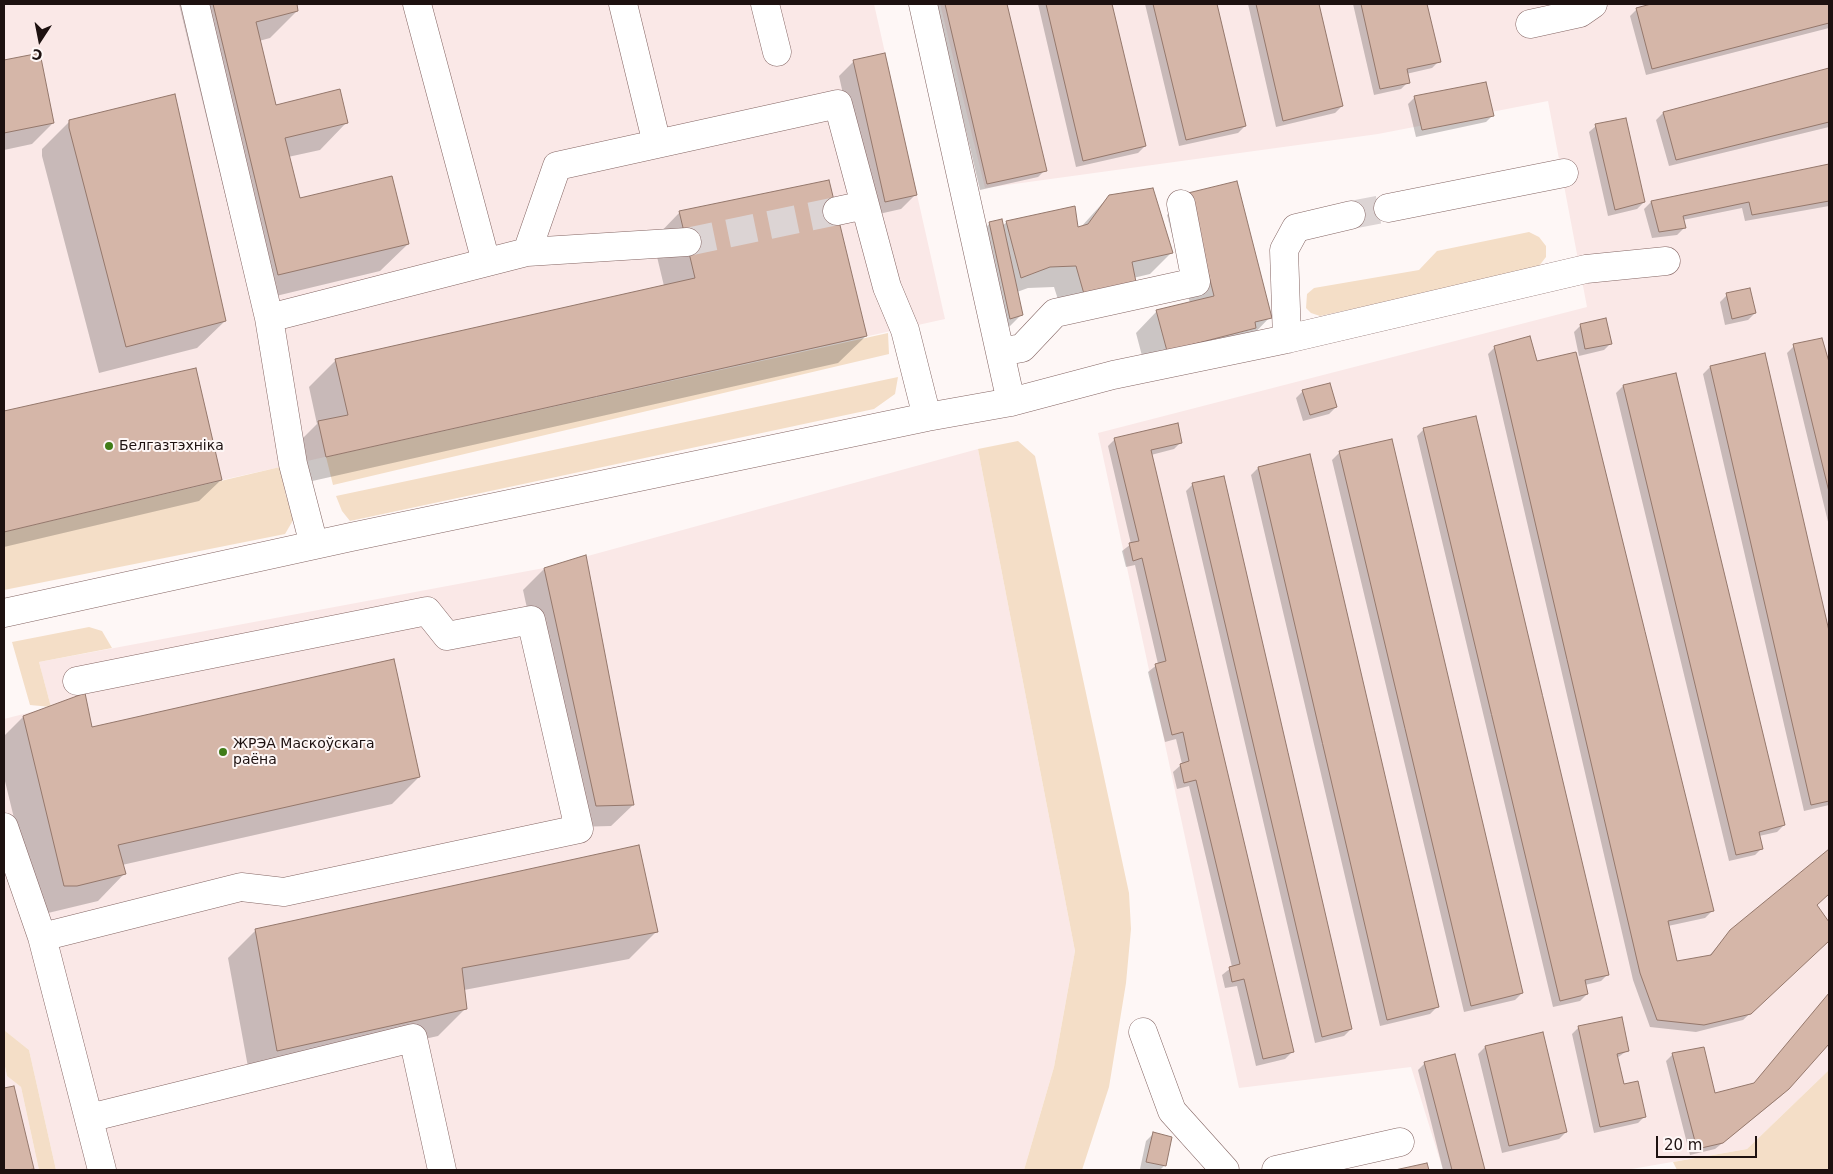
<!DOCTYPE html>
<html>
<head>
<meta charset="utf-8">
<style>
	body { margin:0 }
	#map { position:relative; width:1833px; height:1174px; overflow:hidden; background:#fef7f6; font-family:"DejaVu Sans",sans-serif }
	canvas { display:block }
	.frame { position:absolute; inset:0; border:5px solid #1d1110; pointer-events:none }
	.north { position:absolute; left:15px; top:15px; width:50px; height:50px; -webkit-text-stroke:4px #fef7f6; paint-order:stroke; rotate:191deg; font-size:14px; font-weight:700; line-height:20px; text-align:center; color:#1d1110 }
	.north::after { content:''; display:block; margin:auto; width:18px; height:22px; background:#1d1110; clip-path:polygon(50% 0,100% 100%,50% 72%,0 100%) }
	.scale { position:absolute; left:1656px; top:1136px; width:101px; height:22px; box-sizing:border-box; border:2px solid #1d1110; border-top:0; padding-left:6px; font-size:15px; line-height:18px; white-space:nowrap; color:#1d1110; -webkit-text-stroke:4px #fef7f6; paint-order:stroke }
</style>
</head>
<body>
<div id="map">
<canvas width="1833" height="1174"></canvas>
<div class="frame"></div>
<div class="north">С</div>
<div class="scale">20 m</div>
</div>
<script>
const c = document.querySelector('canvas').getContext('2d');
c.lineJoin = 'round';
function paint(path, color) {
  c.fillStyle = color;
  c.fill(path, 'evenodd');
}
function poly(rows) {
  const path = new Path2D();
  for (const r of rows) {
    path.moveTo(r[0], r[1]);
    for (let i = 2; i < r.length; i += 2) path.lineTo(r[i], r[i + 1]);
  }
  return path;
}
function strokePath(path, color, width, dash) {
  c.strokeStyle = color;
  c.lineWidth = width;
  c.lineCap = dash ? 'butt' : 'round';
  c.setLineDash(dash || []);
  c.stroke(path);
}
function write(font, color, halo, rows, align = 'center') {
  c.font = font + ' "DejaVu Sans",sans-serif';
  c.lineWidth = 4;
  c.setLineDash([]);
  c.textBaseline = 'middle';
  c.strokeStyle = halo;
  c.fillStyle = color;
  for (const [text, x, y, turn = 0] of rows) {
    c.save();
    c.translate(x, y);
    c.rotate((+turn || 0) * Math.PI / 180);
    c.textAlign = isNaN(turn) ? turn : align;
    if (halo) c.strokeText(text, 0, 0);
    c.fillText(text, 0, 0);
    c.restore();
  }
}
paint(poly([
	[4,4,874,4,945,319,222,480,4,532],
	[940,4,1829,4,1829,1070,1747,1149,1626,1170,1443,1170,1411,1067,1239,1088,1098,433,1587,307,1548,101,1378,134,985,188],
	[978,449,1075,951,1054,1067,1024,1170,56,1170,29,1050,4,1030,4,719,51,707,39,662,544,568],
	[4,1062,7,1076,21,1087,39,1170,4,1170]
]), '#fae8e7');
paint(poly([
	[1529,232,1539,237,1546,246,1546,257,1539,266,1529,271,1320,316,1311,313,1306,308,1307,294,1314,288,1419,270,1437,251],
	[888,333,889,354,333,485,326,457],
	[898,377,895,394,874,409,350,521,342,511,336,496],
	[1018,441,1035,456,1129,893,1131,929,1126,983,1109,1087,1082,1170,1024,1170,1054,1067,1075,951,978,449],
	[280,467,286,496,295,517,285,534,4,590,4,532],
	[89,627,102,631,112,648,39,662,51,707,30,705,12,642],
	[4,1030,29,1050,56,1170,39,1170,21,1087,7,1076,4,1062],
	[1829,1070,1829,1170,1677,1170,1673,1162,1747,1149]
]), '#f4dec7');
paint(poly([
	[179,4,295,4,297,11,270,38,259,41,275,106,347,122,320,150,288,157,299,199,408,244,380,271,251,302],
	[936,4,1006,4,1045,170,1038,177,980,190],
	[1038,4,1111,4,1145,146,1138,153,1076,167],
	[1145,4,1216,4,1245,126,1238,133,1179,146],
	[1248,4,1318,4,1342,106,1335,113,1276,127],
	[1353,4,1426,4,1439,61,1432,68,1406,74,1408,82,1401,89,1374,95],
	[1656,4,1829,4,1829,28,1646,75,1630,16,1637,9],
	[39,54,53,123,32,144,4,150,4,62],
	[854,61,916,194,901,209,870,216,839,76],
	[1829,69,1829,127,1669,166,1656,120,1663,113],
	[1415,97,1493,115,1486,122,1416,137,1408,104],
	[70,121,225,321,197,348,99,373,42,156,42,149],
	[1596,126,1644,202,1637,209,1608,216,1589,132],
	[1829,165,1829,206,1745,221,1742,208,1683,220,1684,228,1677,235,1652,238,1644,209,1651,202],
	[1189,194,1270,317,1249,339,1146,371,1136,333,1157,311,1190,303,1167,215],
	[1109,196,1171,253,1150,274,1133,278,1063,315,1054,287,1028,288,1017,292,1021,315,1007,329,976,238,990,223,1002,226,1007,222,1081,227],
	[680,212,866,336,838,363,299,484,291,450,317,424,309,387,336,360,664,286,653,240],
	[1727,295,1755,313,1748,320,1725,325,1720,302],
	[1581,325,1611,343,1604,350,1579,356,1574,332],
	[1794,346,1829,364,1829,526,1787,353],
	[1495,347,1712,911,1705,918,1668,926,1676,962,1709,956,1731,931,1829,851,1829,893,1815,905,1829,924,1829,940,1743,1020,1696,1032,1650,1027,1633,980,1488,354],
	[1764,354,1829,637,1829,805,1804,811,1703,374,1710,367],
	[195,369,221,480,199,501,4,547,4,413],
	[1675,374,1784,825,1777,832,1759,836,1762,848,1755,855,1729,861,1616,393,1623,386],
	[1303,391,1336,407,1329,414,1303,421,1296,398],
	[1424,429,1608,974,1601,981,1585,985,1587,994,1580,1001,1553,1007,1417,436],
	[1115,439,1181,442,1174,449,1151,455,1292,1052,1285,1059,1256,1066,1237,986,1225,988,1222,975,1232,967,1189,786,1177,789,1173,772,1182,764,1176,739,1165,742,1148,672,1158,664,1135,565,1126,567,1122,551,1131,544,1108,446],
	[1339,453,1522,993,1515,1000,1464,1012,1332,460],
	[1258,468,1437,1007,1430,1014,1380,1026,1251,475],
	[1193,484,1351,1029,1344,1036,1315,1043,1186,491],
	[544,569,633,805,611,826,575,827,523,590],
	[23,717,91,728,419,777,392,804,122,865,125,873,98,901,48,913,37,913,4,777,4,736],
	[256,930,657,931,629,959,464,990,466,1008,438,1036,250,1078,228,958],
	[1829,994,1829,1042,1781,1096,1715,1149,1690,1155,1666,1061,1673,1054,1714,1095,1753,1085],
	[1579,1027,1628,1050,1617,1058,1623,1086,1645,1116,1638,1123,1594,1133,1572,1034],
	[1542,1034,1566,1132,1559,1139,1502,1153,1478,1054,1485,1047],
	[1455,1056,1484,1170,1443,1170,1418,1070,1425,1063],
	[14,1088,32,1168,30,1170,4,1170,4,1090],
	[1153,1134,1171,1138,1164,1166,1160,1170,1140,1169,1146,1141]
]), '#0003');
const building = poly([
	[213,4,297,4,298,11,256,22,276,105,340,89,348,123,285,138,300,198,392,176,409,244,278,275,213,4],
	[945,4,1007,4,1047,171,987,184,945,4],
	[1046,4,1112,4,1146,146,1083,161,1046,4],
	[1153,4,1217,4,1246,126,1186,140,1153,4],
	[1256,4,1319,4,1343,106,1283,121,1256,4],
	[1361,4,1427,4,1441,62,1407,69,1410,83,1380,89,1361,4],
	[1651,4,1829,4,1829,23,1652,69,1636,8,1651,4],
	[40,53,54,123,4,133,4,60,40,53],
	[885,53,917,195,885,202,853,60,885,53],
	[1829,68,1829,122,1676,160,1663,112,1829,68],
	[1486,82,1494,116,1422,130,1414,96,1486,82],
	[175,94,226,321,126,347,69,128,69,120,175,94],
	[1626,118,1645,202,1615,210,1595,124,1626,118],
	[1829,164,1829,201,1752,215,1749,202,1683,216,1686,228,1659,232,1651,201,1829,164],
	[829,180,867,336,326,457,318,421,348,415,335,359,695,278,679,211,829,180],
	[1237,181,1272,318,1255,322,1256,328,1167,351,1156,310,1214,296,1188,193,1237,181],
	[1153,188,1173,253,1132,262,1137,287,1084,294,1076,266,1050,267,1021,278,1006,221,1075,206,1078,227,1088,224,1109,195,1153,188],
	[1002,219,1023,315,1010,319,989,222,1002,219],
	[1750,288,1756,313,1732,319,1726,293,1750,288],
	[1606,318,1612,344,1585,349,1580,324,1606,318],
	[1530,336,1537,361,1576,352,1714,911,1668,921,1677,961,1711,955,1730,930,1829,849,1829,894,1817,905,1829,922,1829,941,1751,1014,1704,1025,1657,1020,1640,973,1494,346,1530,336],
	[1822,338,1829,362,1829,492,1793,344,1822,338],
	[1765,353,1829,631,1829,801,1811,805,1710,366,1765,353],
	[196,368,222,480,4,532,4,411,196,368],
	[1676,373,1785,825,1759,832,1763,849,1736,855,1623,385,1676,373],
	[1330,383,1337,407,1310,415,1302,390,1330,383],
	[1476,416,1609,975,1585,980,1588,994,1560,1001,1423,428,1476,416],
	[1178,423,1182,443,1151,450,1294,1052,1263,1059,1244,979,1232,982,1229,967,1240,964,1196,780,1184,783,1180,764,1189,761,1183,732,1172,735,1155,664,1166,661,1142,558,1133,561,1129,543,1139,541,1114,438,1178,423],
	[1392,439,1523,993,1471,1006,1339,451,1392,439],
	[1310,454,1439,1007,1387,1020,1258,467,1310,454],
	[1224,476,1352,1029,1322,1037,1192,483,1224,476],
	[586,555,634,805,596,806,544,568,586,555],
	[394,659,420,777,118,845,126,874,77,886,64,886,23,716,85,693,92,727,394,659],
	[639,845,658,932,462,968,467,1009,277,1051,255,929,639,845],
	[1829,993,1829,1044,1789,1089,1723,1143,1697,1149,1672,1053,1704,1047,1715,1093,1754,1083,1829,993],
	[1622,1017,1629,1051,1617,1054,1624,1084,1638,1081,1646,1117,1600,1127,1578,1026,1622,1017],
	[1543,1032,1567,1132,1509,1146,1485,1046,1543,1032],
	[1455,1054,1485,1170,1452,1170,1424,1062,1455,1054],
	[14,1086,34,1169,27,1170,4,1170,4,1088,14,1086],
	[1153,1132,1172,1137,1166,1166,1146,1162,1153,1132],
	[1427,1163,1429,1170,1395,1170,1427,1163]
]);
paint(building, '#d5b6a8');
strokePath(building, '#95786c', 1);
strokePath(poly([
	[1351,215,1388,208],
	[687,242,837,211]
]), '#dcd4d4', 28, [28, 14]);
const minor = poly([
	[195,4,269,318,527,252,557,166,838,104,887,287,905,330,927,417],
	[417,4,486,262],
	[623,4,657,144],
	[765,4,777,52],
	[923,4,1011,402],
	[1530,24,1580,13,1593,4],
	[1388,208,1564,173],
	[837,211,865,205],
	[527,252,687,242],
	[269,318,293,464,314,545],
	[1287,339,1284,250,1296,228,1351,215],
	[1000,352,1022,348,1055,313,1196,282,1181,204],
	[4,613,351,537,927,417,1011,402,1113,375,1287,339,1586,269,1666,261],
	[4,827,42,937,241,887,284,892,579,829,531,620,447,636,427,611,77,681],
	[42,937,102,1170],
	[1143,1032,1172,1111,1225,1170],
	[89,1118,413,1038,442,1170],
	[1276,1170,1400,1142]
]);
strokePath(minor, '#856664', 29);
strokePath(minor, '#fff', 28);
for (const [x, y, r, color] of [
	[109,446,5,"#407c18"],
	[223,752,5,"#407c18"]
]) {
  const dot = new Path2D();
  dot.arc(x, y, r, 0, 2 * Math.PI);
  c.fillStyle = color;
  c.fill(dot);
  strokePath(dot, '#fef7f6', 2);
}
write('14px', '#1d1110', '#fef7f6', [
	["Белгазтэхніка",119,446],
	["ЖРЭА Маскоўскага",233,744],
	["раёна",233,760]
], 'left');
</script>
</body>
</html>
